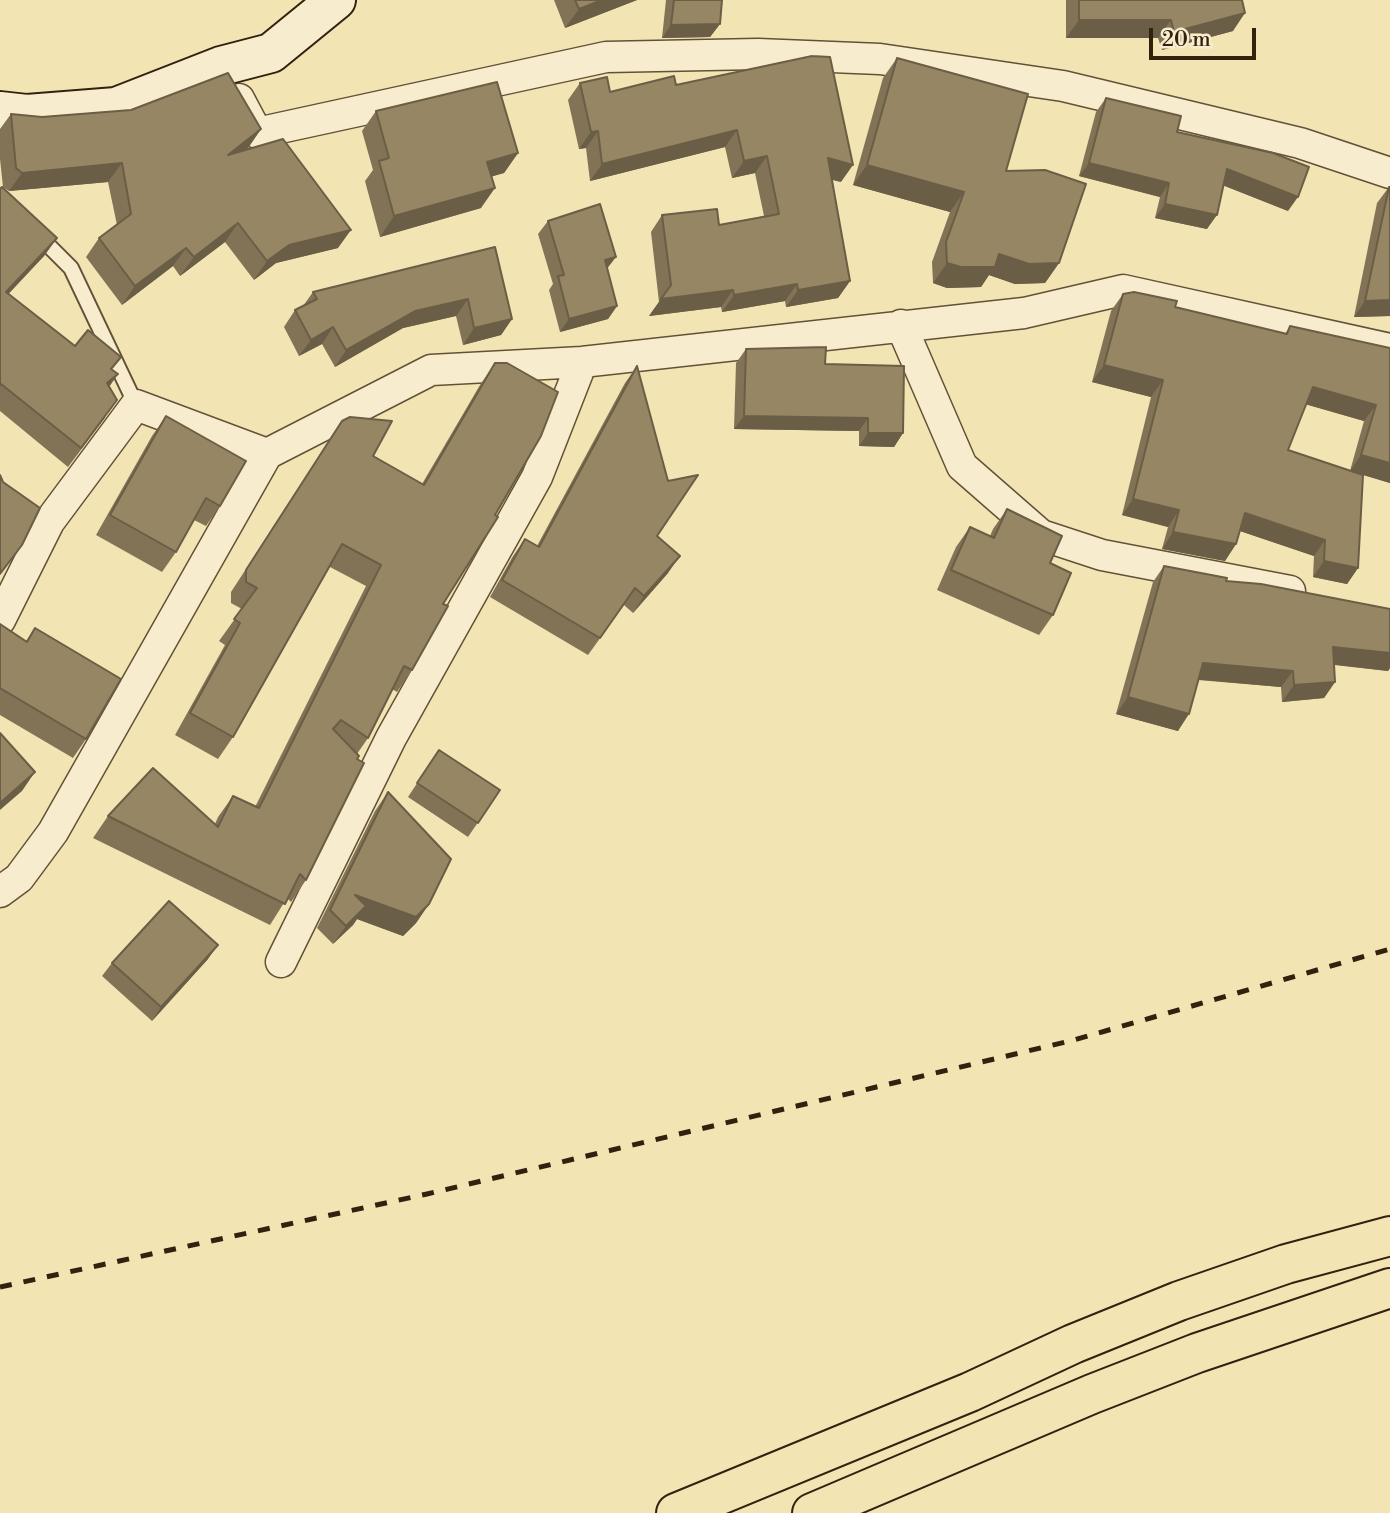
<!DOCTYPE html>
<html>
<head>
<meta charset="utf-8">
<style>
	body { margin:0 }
	#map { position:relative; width:1390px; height:1513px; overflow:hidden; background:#f3e4b3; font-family:"Libre Bodoni",serif }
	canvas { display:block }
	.scale { position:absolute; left:1149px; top:28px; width:107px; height:32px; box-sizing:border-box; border:4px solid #33200e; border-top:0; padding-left:9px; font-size:21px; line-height:24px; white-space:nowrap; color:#33200e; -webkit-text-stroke:5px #f7edce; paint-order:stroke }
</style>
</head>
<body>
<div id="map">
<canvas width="1390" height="1513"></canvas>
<div class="scale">20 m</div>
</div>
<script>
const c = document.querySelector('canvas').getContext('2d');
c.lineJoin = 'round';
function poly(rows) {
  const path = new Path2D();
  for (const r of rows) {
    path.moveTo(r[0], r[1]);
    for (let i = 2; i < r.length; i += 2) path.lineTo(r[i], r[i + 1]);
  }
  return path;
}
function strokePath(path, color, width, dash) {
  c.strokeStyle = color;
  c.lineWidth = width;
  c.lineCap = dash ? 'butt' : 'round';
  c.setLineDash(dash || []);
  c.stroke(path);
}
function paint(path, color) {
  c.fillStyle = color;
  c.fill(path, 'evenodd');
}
const service = poly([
	[38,235,71,268,136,405]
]);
const minor = poly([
	[239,99,257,133,606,57,758,54,880,59,1063,86,1300,143,1390,173],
	[901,325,962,466,1041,535,1102,555,1290,591],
	[0,620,49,522,136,405,267,454,431,370,582,362,1024,313,1123,290,1390,349],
	[0,892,19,878,53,832,267,454],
	[281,962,391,738,537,477,582,362]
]);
const secondary = poly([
	[0,111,27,114,116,107,221,66,271,53,336,0]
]);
const trunk = poly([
	[676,1513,970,1392,1073,1344,1179,1301,1286,1264,1390,1236],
	[812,1513,1092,1394,1197,1353,1390,1288]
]);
strokePath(service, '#635137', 18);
strokePath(minor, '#635137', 33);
strokePath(secondary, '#33200e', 42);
strokePath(trunk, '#33200e', 42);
strokePath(service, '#f7edce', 14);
strokePath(minor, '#f7edce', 30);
strokePath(secondary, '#f7edce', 38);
strokePath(trunk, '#f3e4b3', 38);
strokePath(poly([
	[0,1287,427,1194,1074,1040,1390,949]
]), '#33200e', 5, [12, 12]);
paint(poly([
	[554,0,637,0,565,28],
	[666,0,722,0,720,24,710,37,662,38],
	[1066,0,1242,0,1233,31,1162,50,1158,38,1066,38],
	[897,58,1006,171,1059,263,1045,283,1015,284,989,275,981,287,947,288,933,283,932,262,950,212,853,185,883,78],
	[580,83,610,92,676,85,841,182,832,180,850,281,838,298,786,307,785,301,722,312,721,307,649,316,659,302,651,232,662,215,719,225,764,216,755,173,732,178,725,147,590,181,586,148,579,149,568,100],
	[1106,98,1177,132,1288,211,1223,185,1207,229,1155,218,1160,197,1079,176,1096,112],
	[376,111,518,153,504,173,492,176,481,208,380,237,365,181,373,170,362,131],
	[11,114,42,117,261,129,248,148,245,150,338,248,276,263,254,280,225,242,180,276,173,266,122,305,86,257,99,238,117,225,108,182,9,191,3,187,0,159,0,129],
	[1389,187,1390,316,1354,317,1377,203],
	[0,189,57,238,44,256,8,294,75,346,118,374,109,387,105,418,68,467,0,411],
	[548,221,607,269,617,306,608,319,560,332,549,290,553,284,538,234],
	[495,247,512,319,501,335,463,345,456,316,403,328,335,367,322,344,299,356,284,327,295,310,303,306,313,292],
	[1123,294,1285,334,1290,326,1390,348,1390,483,1350,471,1364,421,1306,404,1288,450,1358,568,1347,584,1313,577,1314,556,1240,531,1236,544,1225,561,1162,549,1168,527,1122,515,1151,397,1092,382,1111,311],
	[746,349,825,364,903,433,894,447,859,446,859,431,734,429,736,363],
	[495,363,443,604,412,670,397,692,392,689,368,738,357,754,306,880,291,902,287,898,270,925,93,838,108,816,215,824,218,817,233,796,255,807,366,586,330,567,233,737,218,759,175,735,225,645,219,641,242,609,231,603,231,592,342,421,373,456,422,484,480,385],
	[637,366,657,536,668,573,633,613,624,605,588,655,490,597,513,556,525,539,537,546,625,383],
	[166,416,220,506,206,526,194,520,176,552,162,572,96,535,152,436],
	[1007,509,1050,563,1053,615,1039,635,937,590,956,547,970,527,990,536,993,529],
	[1164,566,1226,581,1390,609,1390,668,1388,671,1334,665,1335,682,1324,698,1282,702,1281,687,1198,680,1178,731,1116,714,1153,582],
	[0,624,26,641,35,628,86,739,73,758,0,715],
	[439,750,500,790,468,837,408,797],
	[388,792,429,904,416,923,403,936,357,919,353,925,333,944,317,928,375,811],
	[208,959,152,1021,102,976,112,963]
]), '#827356');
paint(poly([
	[602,0,637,0,565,28,579,9],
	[1245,13,1233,31,1162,50,1174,32],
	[1079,20,1171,20,1158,38,1066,38],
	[720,24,710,37,662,38,671,25],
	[261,129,248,148,215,174,228,155],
	[737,130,725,147,590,181,602,164],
	[598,131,586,148,579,149,591,132],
	[518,153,504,173,473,182,487,162],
	[767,156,755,173,732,178,744,161],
	[828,158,853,165,841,182,817,175],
	[122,163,108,182,9,191,22,173],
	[1089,163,1169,183,1160,197,1079,176],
	[867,165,964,192,950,212,853,185],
	[1227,169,1298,197,1288,211,1217,183],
	[495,188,481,208,380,237,394,216],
	[1165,204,1217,215,1207,229,1155,218],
	[238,223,225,242,180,276,194,257],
	[351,230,338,248,276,263,254,280,267,261,289,245],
	[57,238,44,256,0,303,6,292],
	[186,248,173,266,122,305,135,286],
	[999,254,1059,263,1045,283,1015,284,989,275,981,287,947,288,933,283,947,263],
	[616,257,606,270,605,260],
	[850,281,838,298,786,307,798,290],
	[797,284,785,301,722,312,734,295],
	[733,290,721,307,649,316,661,299],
	[468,299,456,316,403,328,335,367,346,350,415,311],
	[1390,300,1390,316,1354,317,1365,301],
	[617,306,608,319,560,332,569,319],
	[512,319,501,335,463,345,474,328],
	[333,327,322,344,299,356,311,340],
	[1104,365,1163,380,1151,397,1092,382],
	[118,374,105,392,107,383],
	[1313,387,1376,405,1364,421,1301,403],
	[744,416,868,418,859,431,734,429],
	[868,433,903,433,894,447,859,446],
	[1361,455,1390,463,1390,483,1350,471],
	[1133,499,1179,510,1168,527,1122,515],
	[1245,513,1325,540,1314,556,1234,529],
	[1173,532,1236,544,1225,561,1162,549],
	[680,556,668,573,633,613,644,596],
	[1324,561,1358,568,1347,584,1313,577],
	[1333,647,1390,653,1390,668,1388,671,1321,663],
	[1203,663,1293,671,1281,687,1192,679],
	[1335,682,1324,698,1282,702,1294,685],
	[1128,697,1189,714,1178,731,1116,714],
	[35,772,22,791,0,810,0,803],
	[355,895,429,904,416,923,403,936,357,919,353,925,333,944,346,926],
	[218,945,208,959,152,1021,161,1007]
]), '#6a5e46');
const building = poly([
	[575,0,602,0,579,9,575,0],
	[674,0,722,0,720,24,671,25,674,0],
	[1079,0,1242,0,1245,13,1174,32,1171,20,1079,20,1079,0],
	[812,56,830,57,853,165,828,158,850,281,798,290,797,284,734,295,733,290,661,299,671,285,662,215,717,209,719,225,779,214,767,156,744,161,737,130,602,164,598,131,591,132,580,83,607,77,610,92,674,76,676,85,812,56],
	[897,58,1028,94,1006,171,1045,170,1086,184,1059,263,1029,264,999,254,995,267,961,267,947,263,946,242,964,192,867,165,897,58],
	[228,73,261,129,228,155,283,139,351,230,289,245,267,261,238,223,194,257,186,248,135,286,99,238,131,214,122,163,22,173,16,168,11,114,42,117,131,110,228,73],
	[497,82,518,153,487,162,495,188,394,216,379,161,389,158,376,111,497,82],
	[1106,98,1181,116,1177,132,1273,153,1309,167,1298,197,1227,169,1217,215,1165,204,1169,183,1089,163,1106,98],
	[2,187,57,238,6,292,75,346,88,330,121,357,111,369,118,374,107,383,117,400,81,448,1,384,0,385,0,189,2,187],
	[1389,187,1390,187,1390,300,1365,301,1389,187],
	[600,204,616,257,605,260,617,306,569,319,558,276,564,275,548,221,600,204],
	[495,247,512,319,474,328,468,299,415,311,346,350,333,327,311,340,295,310,317,299,313,292,495,247],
	[1134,292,1177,301,1175,307,1287,334,1290,326,1390,348,1390,463,1361,455,1376,405,1313,387,1288,450,1363,475,1358,568,1324,561,1325,540,1245,513,1236,544,1173,532,1179,510,1133,499,1163,380,1104,365,1123,294,1134,292],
	[826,347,825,364,904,366,903,433,868,433,868,418,744,416,746,349,826,347],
	[495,363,507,363,558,392,541,436,495,515,498,517,443,604,448,606,412,670,404,666,368,738,341,720,333,729,359,756,357,759,364,763,306,880,300,874,285,904,108,816,153,768,218,827,233,796,259,808,381,565,342,544,233,737,190,713,240,623,234,619,257,588,246,582,246,570,342,421,350,417,392,421,373,456,424,485,495,363],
	[637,366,668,481,698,475,657,536,680,556,644,596,635,588,600,638,502,580,525,539,539,547,637,366],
	[166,416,246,461,220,506,206,498,176,552,110,515,166,416],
	[0,475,3,482,40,508,22,545,0,574,0,475],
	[1007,509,1062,536,1050,563,1071,573,1053,615,951,570,970,527,994,538,1007,509],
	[1164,566,1227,578,1226,581,1261,584,1390,609,1390,653,1333,647,1335,682,1294,685,1293,671,1203,663,1189,714,1128,697,1164,566],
	[0,624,27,642,35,628,121,679,86,739,0,688,0,624],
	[0,733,35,772,0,803,0,733],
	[439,750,500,790,478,823,417,783,439,750],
	[388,792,451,859,429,904,416,917,355,895,366,906,346,926,330,910,388,792],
	[169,901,218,945,161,1007,112,963,169,901]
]);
paint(building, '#978664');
strokePath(building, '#6a5e46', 2);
</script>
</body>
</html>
